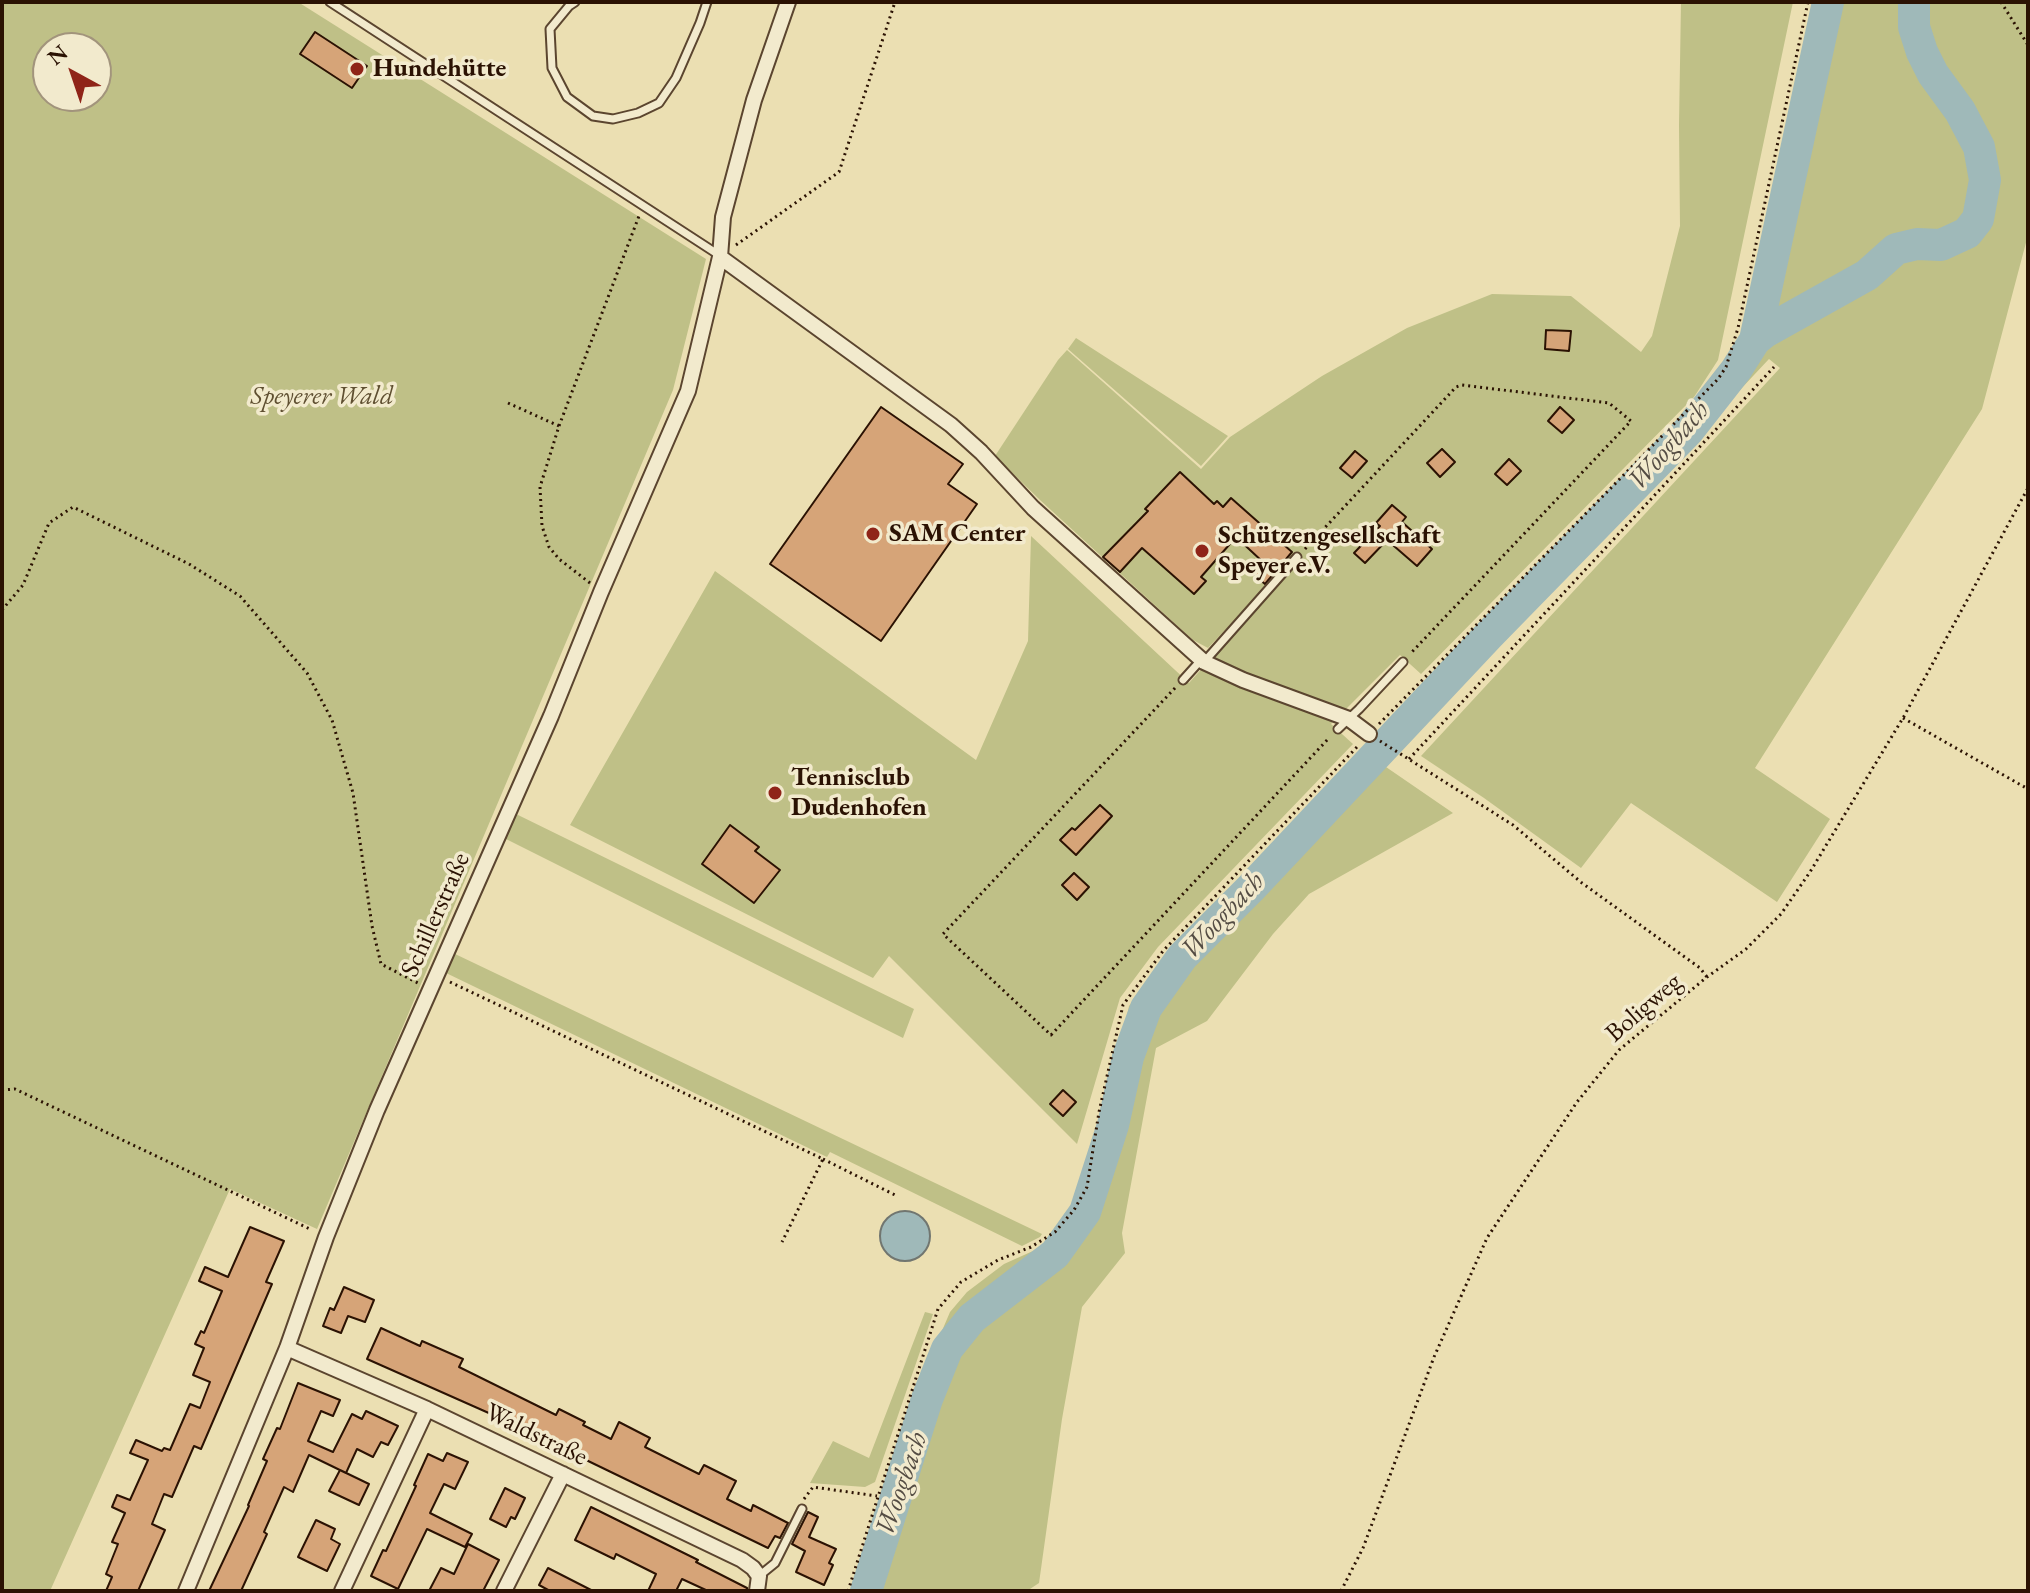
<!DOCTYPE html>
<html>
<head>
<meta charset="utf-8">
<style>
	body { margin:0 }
	#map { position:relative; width:2030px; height:1593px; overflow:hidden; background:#ebdfb2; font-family:"EB Garamond",serif }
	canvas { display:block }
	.frame { position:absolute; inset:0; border:4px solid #2b1203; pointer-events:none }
	.north { position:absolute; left:32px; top:32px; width:80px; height:80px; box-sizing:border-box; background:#f2eacd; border:2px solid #a2947c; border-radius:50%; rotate:320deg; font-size:22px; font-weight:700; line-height:32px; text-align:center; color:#2b1203 }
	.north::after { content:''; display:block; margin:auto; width:28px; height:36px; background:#8f2418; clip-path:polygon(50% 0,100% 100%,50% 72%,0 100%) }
</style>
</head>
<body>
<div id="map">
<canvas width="2030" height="1593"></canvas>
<div class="frame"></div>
<div class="north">N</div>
</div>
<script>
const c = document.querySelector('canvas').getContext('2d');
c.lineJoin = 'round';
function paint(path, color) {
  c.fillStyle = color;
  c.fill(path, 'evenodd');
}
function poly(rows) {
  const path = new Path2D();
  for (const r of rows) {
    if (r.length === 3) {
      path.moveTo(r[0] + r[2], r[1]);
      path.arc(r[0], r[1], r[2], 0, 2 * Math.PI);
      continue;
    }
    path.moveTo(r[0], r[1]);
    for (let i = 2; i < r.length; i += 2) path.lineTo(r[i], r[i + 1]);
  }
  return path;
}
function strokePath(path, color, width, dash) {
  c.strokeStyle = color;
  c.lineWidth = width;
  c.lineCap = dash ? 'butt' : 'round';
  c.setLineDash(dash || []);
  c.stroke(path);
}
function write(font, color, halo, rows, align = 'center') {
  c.font = font + ' "EB Garamond",serif';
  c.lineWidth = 7;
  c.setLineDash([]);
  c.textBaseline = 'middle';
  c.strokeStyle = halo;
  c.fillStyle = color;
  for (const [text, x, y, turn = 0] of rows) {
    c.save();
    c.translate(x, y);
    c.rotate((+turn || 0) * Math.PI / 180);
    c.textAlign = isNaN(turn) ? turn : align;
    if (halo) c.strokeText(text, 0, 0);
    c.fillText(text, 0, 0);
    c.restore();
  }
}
paint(poly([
	[2,2,298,2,706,259,673,390,317,1229,230,1189,50,1591,2,1591],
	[48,48,96,48,96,96,48,96],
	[1681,2,1793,2,1718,360,1694,397,1421,674,1400,655,1331,724,1353,744,1158,947,1120,998,1077,1144,889,956,873,978,570,825,715,571,976,760,1028,641,1031,536,1189,683,1300,558,1296,555,1208,648,1193,640,1184,632,1040,500,995,456,1058,360,1067,350,1201,469,1230,437,1322,376,1407,328,1492,294,1571,296,1641,352,1652,336,1680,226,1679,125],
	[1813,2,2028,2,2028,235,1982,409,1755,768,1830,819,1777,902,1631,803,1581,868,1484,798,1421,756,1780,368,1769,359,1386,767,1453,813,1309,894,1273,934,1207,1021,1156,1048,1122,1233,1125,1253,1082,1307,1062,1419,1039,1583,1027,1591,855,1591,924,1373,950,1312,967,1292,1004,1264,1053,1242,1081,1211,1096,1170,1129,1006,1171,949,1215,905,1379,730,1728,376,1741,334],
	[1076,338,1228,436,1201,466,1068,349],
	[516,814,914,1009,903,1038,504,838],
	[453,953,1042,1234,1040,1237,1022,1246,830,1152,827,1157,444,972],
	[925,1312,933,1314,875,1482,865,1487,810,1483,833,1441,869,1458]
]), '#bfc087');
const water = poly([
	[905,1236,25]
]);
paint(water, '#9fb9b9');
strokePath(water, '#717670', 2);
strokePath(poly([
	[1755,340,1828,2],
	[866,1591,927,1399,947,1349,972,1318,1055,1254,1085,1212,1113,1125,1128,1057,1146,1008,1182,957,1250,889,1489,635,1689,430,1736,370,1755,340,1765,332,1867,275,1896,249,1917,244,1941,245,1967,233,1978,219,1985,180,1979,147,1960,111,1933,74,1922,52,1914,27,1914,2]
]), '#9fb9b9', 32);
const building = poly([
	[315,32,367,66,352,88,300,54,315,32],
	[1546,330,1571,331,1569,351,1545,349,1546,330],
	[881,407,963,464,948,484,977,504,881,641,770,564,881,407],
	[1560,407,1574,420,1562,433,1548,421,1560,407],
	[1442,449,1455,462,1440,477,1427,463,1442,449],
	[1355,451,1367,461,1352,478,1340,468,1355,451],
	[1509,459,1521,471,1507,485,1495,474,1509,459],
	[1180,472,1214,504,1217,501,1223,507,1231,498,1292,552,1265,584,1253,574,1264,563,1236,537,1201,577,1206,581,1194,594,1142,548,1120,572,1103,557,1148,511,1145,509,1180,472],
	[1392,505,1406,517,1402,522,1432,549,1417,566,1387,540,1365,563,1354,553,1380,526,1376,523,1392,505],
	[1100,805,1112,816,1076,855,1060,840,1072,828,1075,830,1100,805],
	[730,825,759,847,755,851,780,870,754,903,702,864,730,825],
	[1074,873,1089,887,1077,900,1062,885,1074,873],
	[1063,1090,1076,1102,1063,1116,1050,1104,1063,1090],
	[250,1227,284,1241,266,1282,272,1284,201,1449,194,1446,172,1497,164,1494,152,1524,165,1530,138,1591,106,1591,112,1577,106,1574,118,1544,112,1542,125,1513,112,1507,117,1495,130,1500,148,1460,130,1453,136,1440,162,1451,164,1448,170,1450,190,1404,200,1408,210,1382,193,1375,204,1348,195,1344,201,1331,204,1333,222,1291,199,1281,205,1267,228,1277,250,1227],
	[344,1287,374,1300,365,1322,348,1316,341,1333,323,1326,330,1308,334,1310,344,1287],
	[381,1328,420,1346,422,1341,463,1359,459,1367,556,1415,559,1409,585,1422,583,1425,611,1439,619,1422,650,1438,645,1447,699,1474,704,1465,736,1481,727,1499,751,1511,753,1505,788,1523,780,1538,775,1536,768,1548,491,1414,367,1359,381,1328],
	[298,1383,340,1400,333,1416,321,1411,308,1441,333,1452,352,1414,362,1419,366,1411,398,1426,388,1445,381,1442,373,1457,357,1449,346,1473,309,1455,293,1492,284,1487,264,1532,267,1534,241,1591,209,1591,249,1506,248,1505,267,1461,263,1459,277,1428,280,1429,298,1383],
	[447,1453,468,1462,455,1489,444,1484,430,1513,472,1534,465,1547,427,1529,398,1589,371,1576,383,1550,386,1551,416,1486,414,1485,428,1454,443,1461,447,1453],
	[340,1470,369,1484,359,1505,329,1491,340,1470],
	[505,1488,525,1498,515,1519,511,1517,506,1527,490,1519,505,1488],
	[591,1507,698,1560,696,1562,747,1588,747,1591,708,1591,682,1579,676,1591,648,1591,656,1574,616,1554,614,1559,575,1540,591,1507],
	[808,1512,818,1517,809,1537,836,1549,829,1563,833,1565,824,1585,796,1572,805,1551,792,1544,808,1512],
	[316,1520,335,1529,331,1539,340,1544,327,1571,298,1557,316,1520],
	[468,1544,499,1560,483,1591,429,1591,441,1568,454,1574,468,1544],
	[548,1568,593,1591,550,1591,539,1585,548,1568]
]);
paint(building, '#d6a478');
strokePath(building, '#2b1203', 2);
const lane = poly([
	[330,2,719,255],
	[575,2,569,6,550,29,552,68,567,97,593,116,613,119,638,113,659,103,676,78,700,23,707,2],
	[1204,662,1297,557],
	[1183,680,1201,660],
	[1338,729,1359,709,1403,662],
	[759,1576,775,1563,802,1509]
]);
const street = poly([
	[720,257,951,425,981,452,1033,508,1204,662,1243,680,1349,719,1369,734],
	[287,1348,427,1409,742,1560,753,1568,759,1576,757,1591],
	[186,1591,287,1348,326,1237,377,1110,551,716,601,592,688,391,720,257,723,217,754,100,788,2],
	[342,1591,427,1409],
	[504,1591,563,1474]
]);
strokePath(lane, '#5b452f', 11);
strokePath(street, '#5b452f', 18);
strokePath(poly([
	[2001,2,2028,45],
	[736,245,839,172,895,2],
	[508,403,559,426],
	[1305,549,1456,387,1462,385,1609,403,1631,421,1411,653],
	[590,583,559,559,549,547,542,526,540,487,559,426,639,216],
	[2,610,23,585,49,523,73,507,189,564,240,596,307,673,332,720,353,793,372,926,381,964,418,983],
	[1175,688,943,934,1051,1035,1329,738],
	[1903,718,2028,789],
	[1379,724,1718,379,1726,367,1738,328,1808,2],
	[1380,741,1513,825,1582,883,1700,968,1707,977],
	[1409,759,1774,367],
	[450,982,823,1159,782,1242],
	[2,1090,15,1089,312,1230],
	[823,1159,897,1196],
	[804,1499,813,1487,877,1496],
	[848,1591,938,1309,961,1282,998,1260,1031,1247,1055,1232,1074,1210,1087,1187,1099,1112,1123,1005,1163,951,1357,747],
	[1341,1591,1363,1548,1434,1357,1487,1238,1577,1102,1619,1050,1707,977,1746,949,1781,914,1810,872,1903,718,2028,488]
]), '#2b1203', 3, [2, 4]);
strokePath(lane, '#f2eacd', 7);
strokePath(street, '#f2eacd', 14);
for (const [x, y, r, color] of [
	[357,69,8,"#8f2418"],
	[873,534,8,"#8f2418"],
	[1202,551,8,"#8f2418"],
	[775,793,8,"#8f2418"]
]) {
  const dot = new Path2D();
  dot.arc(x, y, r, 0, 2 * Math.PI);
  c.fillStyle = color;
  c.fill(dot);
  strokePath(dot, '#f2eacd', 3);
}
write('bold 26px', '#2b1203', '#f2eacd', [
	["Hundehütte",373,69],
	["SAM Center",889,534],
	["Schützengesellschaft",1218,536],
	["Speyer e.V.",1218,566],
	["Tennisclub",791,778],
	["Dudenhofen",791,808]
], 'left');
write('italic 26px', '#5f4f31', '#f2eacd', [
	["Speyerer Wald",322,397]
]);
write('26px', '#2b1203', '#f2eacd', [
	["Schillerstraße",436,915,-66],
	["Boligweg",1644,1008,-41],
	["Waldstraße",536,1435,26]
]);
write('italic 28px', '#544c43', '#f2eacd', [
	["Woogbach",1669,446,-49],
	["Woogbach",1223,916,-47],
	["Woogbach",902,1484,-71]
]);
</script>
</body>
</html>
